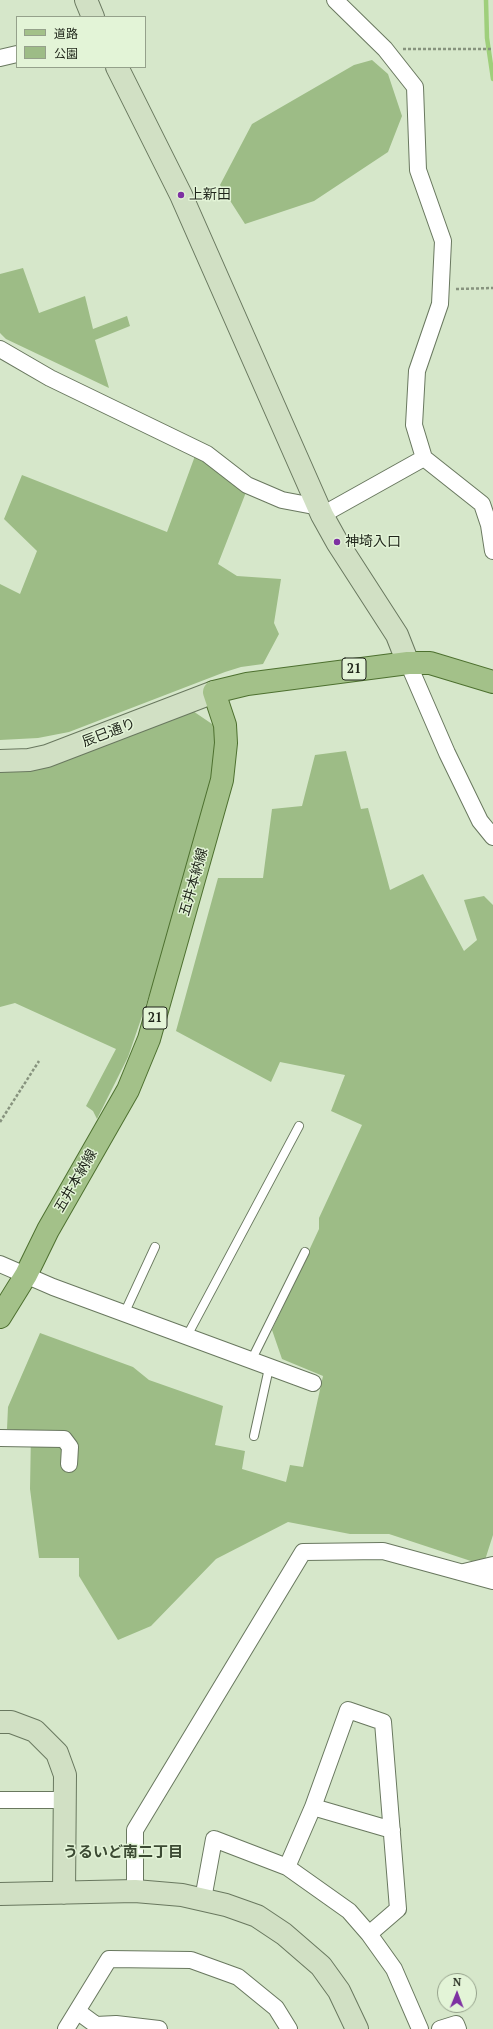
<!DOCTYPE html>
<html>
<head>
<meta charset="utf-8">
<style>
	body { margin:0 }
	#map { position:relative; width:493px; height:2029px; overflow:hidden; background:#d6e7ca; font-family:"PT Serif","Noto Sans JP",serif }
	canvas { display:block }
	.legend { position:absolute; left:16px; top:16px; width:130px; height:52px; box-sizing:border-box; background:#e3f4d7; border:1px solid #95a18b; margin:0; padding:5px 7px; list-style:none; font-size:12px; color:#1f251a }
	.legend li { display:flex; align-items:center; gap:8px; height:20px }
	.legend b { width:20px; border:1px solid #95a18b }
	.north { position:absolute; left:437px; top:1973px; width:40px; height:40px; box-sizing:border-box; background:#e3f4d7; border:1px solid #95a18b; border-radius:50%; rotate:1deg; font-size:11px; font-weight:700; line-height:16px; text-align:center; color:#1f251a }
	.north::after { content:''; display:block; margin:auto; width:14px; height:18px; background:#7e31a2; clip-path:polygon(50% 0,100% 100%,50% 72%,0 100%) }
</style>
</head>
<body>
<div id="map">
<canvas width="493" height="2029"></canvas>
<ul class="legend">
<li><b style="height:5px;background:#a3c189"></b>道路</li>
<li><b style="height:11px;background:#9dbc86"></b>公園</li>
</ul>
<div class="north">N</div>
</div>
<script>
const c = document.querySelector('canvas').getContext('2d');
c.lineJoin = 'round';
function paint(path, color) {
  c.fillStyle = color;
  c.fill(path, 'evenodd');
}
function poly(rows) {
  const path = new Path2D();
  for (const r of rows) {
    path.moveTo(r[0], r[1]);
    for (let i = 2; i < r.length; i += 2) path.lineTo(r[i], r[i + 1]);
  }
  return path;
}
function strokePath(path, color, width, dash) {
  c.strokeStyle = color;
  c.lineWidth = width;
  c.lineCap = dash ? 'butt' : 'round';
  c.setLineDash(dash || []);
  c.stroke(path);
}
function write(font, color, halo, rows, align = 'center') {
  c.font = font + ' "PT Serif","Noto Sans JP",serif';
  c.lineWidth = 3;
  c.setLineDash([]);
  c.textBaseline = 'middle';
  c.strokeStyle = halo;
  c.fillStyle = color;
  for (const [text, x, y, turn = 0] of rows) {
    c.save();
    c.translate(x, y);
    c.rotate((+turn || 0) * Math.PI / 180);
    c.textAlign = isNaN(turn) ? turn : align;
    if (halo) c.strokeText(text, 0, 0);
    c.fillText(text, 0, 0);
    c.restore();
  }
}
paint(poly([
	[372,60,388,74,402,116,388,152,314,201,245,224,220,185,252,124,354,65],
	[23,268,39,313,85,296,93,329,127,316,130,326,95,340,109,388,6,339,0,333,0,274],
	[199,445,250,482,218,564,237,576,281,579,274,623,279,634,263,664,241,667,225,672,69,732,38,738,0,740,0,584,20,594,37,551,4,519,22,475,167,532],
	[187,707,215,726,215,768,151,990,128,1057,97,1119,93,1111,86,1106,116,1049,15,1003,0,1007,0,765],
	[346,751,361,809,368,808,390,890,423,874,464,951,477,940,464,900,484,896,493,905,493,1535,485,1560,480,1564,389,1534,350,1534,288,1522,216,1559,151,1626,118,1640,79,1576,79,1558,39,1558,30,1489,31,1432,7,1429,8,1407,40,1333,133,1367,149,1380,223,1406,215,1445,245,1451,242,1469,286,1482,290,1465,303,1467,323,1376,282,1359,272,1330,319,1229,319,1218,362,1125,331,1111,345,1075,280,1062,271,1082,176,1031,218,878,263,878,272,809,302,806,315,755]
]), '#9dbc86');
strokePath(poly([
	[486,0,487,38,493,79]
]), '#9fcf7b', 4.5);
const lane = poly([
	[124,1314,155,1247],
	[187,1336,299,1126],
	[251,1361,305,1252],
	[254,1436,269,1368]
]);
const street = poly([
	[335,0,385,49,415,87,418,170,443,241,440,304,417,371,414,425,424,458,482,504,489,525,493,551],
	[0,58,17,54],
	[0,349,50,378,207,454,247,485,282,500,319,507],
	[322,515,424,458],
	[408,663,447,753,480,821,493,837],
	[0,1264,53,1287,313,1383],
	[0,1438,64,1439,70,1447,69,1464],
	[464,1572,493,1565],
	[0,1800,65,1800],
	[313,1807,392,1830],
	[287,1867,313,1807,348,1710,383,1722,398,1909,369,1934],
	[135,1891,135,1830,303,1552,383,1551,493,1581],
	[203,1899,214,1839,287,1867,349,1911,369,1934,394,1969,420,2029],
	[77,2011,96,2025,116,2024,159,2029],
	[66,2029,109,1959,191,1960,238,1977,276,2008,289,2029],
	[440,2029,456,2024,458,2029]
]);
const secondary = poly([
	[86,0,93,17],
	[117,67,181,195,322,515,337,542,397,635,408,663],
	[0,761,29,760,47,756,214,692],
	[0,1722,11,1722,35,1731,57,1753,65,1775,64,1893],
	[0,1894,135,1891,182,1895,226,1905,257,1916,284,1934,321,1966,339,1991,357,2029]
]);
const primary = poly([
	[0,1317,26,1275,48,1230,128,1090,149,1039,222,780,226,743,225,725,214,692,247,684,408,663,430,663,493,682]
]);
strokePath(lane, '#69785f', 10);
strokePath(street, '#69785f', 18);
strokePath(secondary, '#69785f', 24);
strokePath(primary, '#4d702f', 24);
strokePath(poly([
	[403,49,493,49],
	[456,289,493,288],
	[0,1122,39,1061]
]), '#87937e', 2.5, [3, 2]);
strokePath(lane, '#fff', 8);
strokePath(street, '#fff', 16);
strokePath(secondary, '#d1e0c4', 22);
strokePath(primary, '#a3c189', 22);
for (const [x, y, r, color] of [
	[181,195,4,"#7e31a2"],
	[337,542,4,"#7e31a2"]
]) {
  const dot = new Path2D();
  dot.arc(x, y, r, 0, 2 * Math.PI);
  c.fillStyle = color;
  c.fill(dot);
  strokePath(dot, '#e3f4d7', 1.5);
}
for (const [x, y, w] of [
	[354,669,24],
	[155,1018,24]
]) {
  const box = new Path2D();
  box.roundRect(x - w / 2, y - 11, w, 22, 3);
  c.fillStyle = '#e3f4d7';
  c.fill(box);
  strokePath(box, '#1f251a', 1);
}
write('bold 13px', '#1f251a', null, [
	["21",354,669],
	["21",155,1018]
]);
write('14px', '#1f251a', '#e3f4d7', [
	["上新田",189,195],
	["神埼入口",345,542]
], 'left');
write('14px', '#1f251a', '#e3f4d7', [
	["辰巳通り",109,733,-21],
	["五井本納線",194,882,-74],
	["五井本納線",76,1181,-60]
]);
write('bold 15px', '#3c4a33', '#e3f4d7', [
	["うるいど南二丁目",123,1853]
]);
</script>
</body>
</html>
